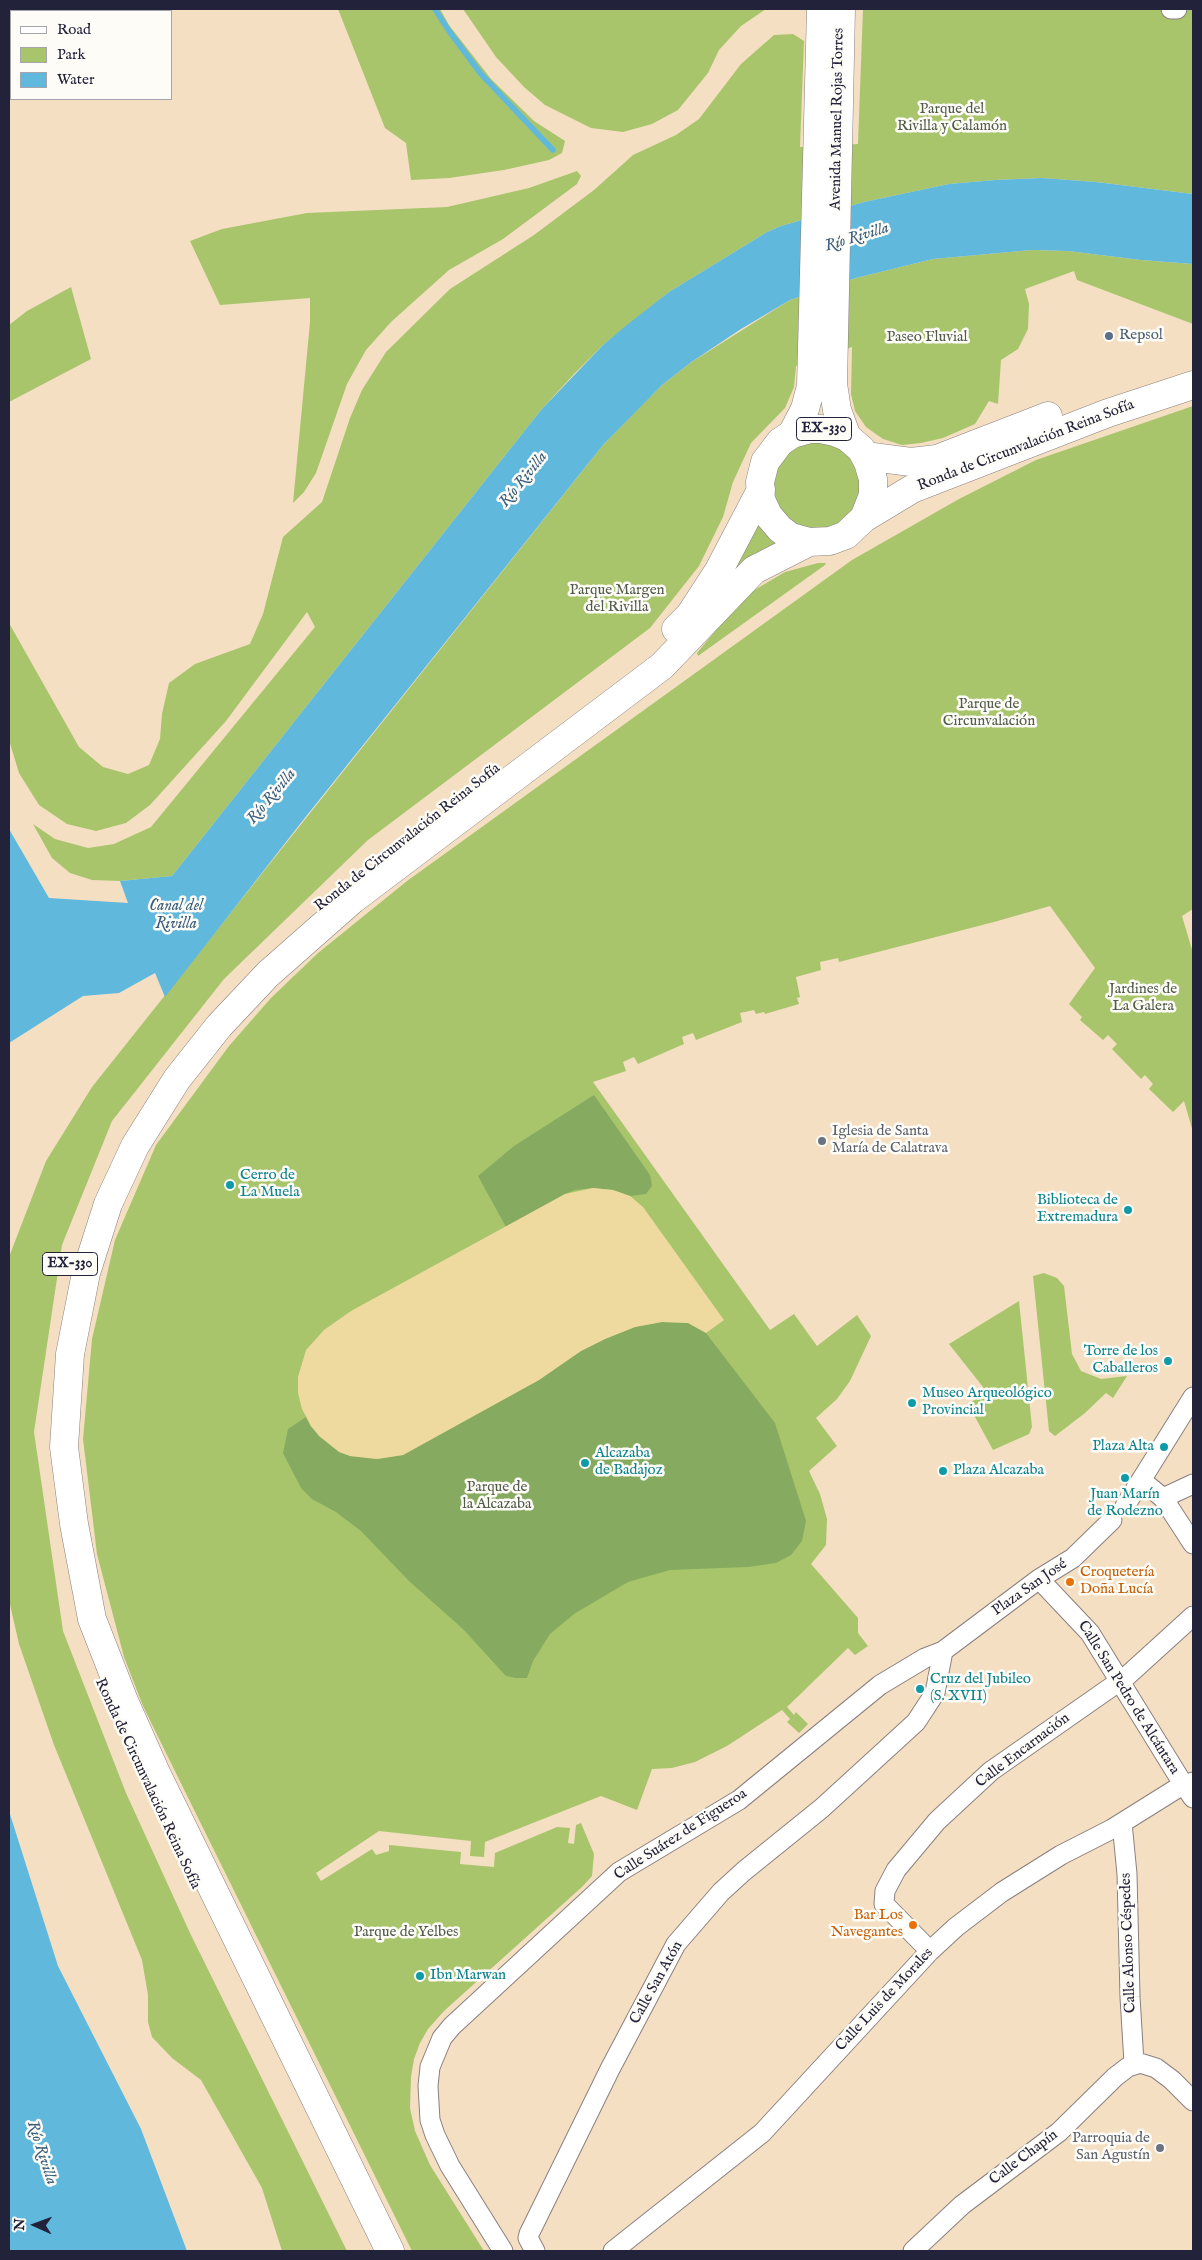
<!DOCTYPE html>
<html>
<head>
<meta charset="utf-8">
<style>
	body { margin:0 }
	#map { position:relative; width:1202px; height:2260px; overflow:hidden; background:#f4dfc3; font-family:"IM FELL English",serif }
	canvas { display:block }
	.frame { position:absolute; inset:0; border:10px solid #22223b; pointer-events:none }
	.legend { position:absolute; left:10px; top:10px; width:162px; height:90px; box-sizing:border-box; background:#fdfcf7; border:1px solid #a5a5ac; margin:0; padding:6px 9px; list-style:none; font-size:15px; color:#22223b }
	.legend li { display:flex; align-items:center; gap:10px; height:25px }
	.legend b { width:25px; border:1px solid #a5a5ac }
	.north { position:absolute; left:10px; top:2200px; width:50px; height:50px; -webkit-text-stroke:4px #fdfcf7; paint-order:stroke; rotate:272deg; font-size:14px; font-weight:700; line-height:20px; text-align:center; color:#22223b }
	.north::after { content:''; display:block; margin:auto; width:18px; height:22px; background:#22223b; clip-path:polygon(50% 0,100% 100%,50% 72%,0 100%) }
</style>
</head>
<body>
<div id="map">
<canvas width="1202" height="2260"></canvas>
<div class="frame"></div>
<ul class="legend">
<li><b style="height:6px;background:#fff"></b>Road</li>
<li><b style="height:14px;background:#a8c56b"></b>Park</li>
<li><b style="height:14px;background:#60b9dd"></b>Water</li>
</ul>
<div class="north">N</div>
</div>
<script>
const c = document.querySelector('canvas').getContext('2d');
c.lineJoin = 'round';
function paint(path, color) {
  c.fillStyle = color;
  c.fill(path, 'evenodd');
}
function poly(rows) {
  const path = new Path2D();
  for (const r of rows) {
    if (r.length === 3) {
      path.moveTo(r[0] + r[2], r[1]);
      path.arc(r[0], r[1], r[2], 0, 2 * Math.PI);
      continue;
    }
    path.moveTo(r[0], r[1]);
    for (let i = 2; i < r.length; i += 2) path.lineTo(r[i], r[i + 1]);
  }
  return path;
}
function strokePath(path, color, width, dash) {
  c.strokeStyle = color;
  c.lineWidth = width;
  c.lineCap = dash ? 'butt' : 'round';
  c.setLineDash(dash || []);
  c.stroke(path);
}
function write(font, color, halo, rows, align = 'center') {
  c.font = font + ' "IM FELL English",serif';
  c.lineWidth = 5;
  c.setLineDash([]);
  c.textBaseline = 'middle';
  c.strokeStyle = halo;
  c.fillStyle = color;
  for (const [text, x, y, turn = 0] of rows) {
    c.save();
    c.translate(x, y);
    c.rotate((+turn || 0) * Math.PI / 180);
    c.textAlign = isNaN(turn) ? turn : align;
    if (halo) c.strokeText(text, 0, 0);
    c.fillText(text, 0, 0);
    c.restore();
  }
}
paint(poly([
	[338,9,440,9,449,25,491,79,534,121,565,141,562,153,549,160,504,170,449,178,411,180,406,143,385,128],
	[463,9,766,9,741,26,719,50,708,73,678,110,652,124,623,132,591,128,545,105,524,87,496,57],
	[863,9,1193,9,1193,194,1096,182,1042,178,995,180,949,184,864,202,781,226,767,232,669,292,603,345,574,374,541,410,172,876,120,881,92,880,70,873,52,858,33,824,55,839,88,848,114,844,151,827,315,627,307,612,226,721,150,805,126,823,96,831,67,824,39,805,19,773,9,740,9,623,79,747,103,767,128,774,149,765,160,739,162,714,169,683,195,664,250,644,263,614,283,537,322,502,350,418,362,390,386,352,450,289,534,235,594,190,633,155,676,135,699,119,741,64,774,35,793,34,804,41,800,147,858,144],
	[577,171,581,176,577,184,503,239,449,270,391,322,366,350,347,384,316,473,304,492,293,503,310,322,310,298,220,305,190,241,222,229,307,213,447,207,529,188],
	[1032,250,1068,251,1141,260,1193,264,1193,324,1077,280,1074,271,1025,289,1029,304,1028,329,1018,349,1001,360,998,404,989,401,975,424,943,438,921,443,902,445,883,439,866,427,855,411,851,394,852,347,796,366,794,387,785,408,751,443,733,482,723,517,699,566,650,628,368,840,224,979,112,1121,62,1245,34,1432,63,1631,126,1793,190,1933,347,2251,282,2251,262,2188,201,2080,172,2058,152,2037,148,2022,148,1995,142,1960,54,1745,19,1644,9,1600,9,1257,46,1161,92,1087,603,445,636,411,662,385,690,363,790,300,856,278,933,259],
	[71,287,91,359,9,402,9,325,27,311],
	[1193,406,1193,909,1182,916,1193,953,1193,1132,1184,1101,1173,1112,1149,1089,1153,1084,1145,1075,1141,1079,1112,1049,1117,1044,1108,1035,1103,1040,1080,1020,1082,1017,1069,1004,1095,968,1050,906,994,922,839,962,838,958,820,962,821,970,796,977,800,997,797,998,799,1004,765,1014,764,1012,756,1014,754,1010,740,1013,742,1022,696,1040,693,1033,682,1037,684,1044,638,1064,634,1057,623,1062,626,1071,593,1082,770,1330,794,1314,817,1346,857,1315,871,1336,850,1381,837,1399,816,1418,837,1446,809,1471,820,1494,827,1519,826,1545,811,1564,858,1618,858,1633,868,1646,855,1655,848,1648,787,1707,794,1715,796,1712,808,1724,799,1733,787,1722,790,1719,782,1710,727,1746,695,1762,672,1768,652,1769,637,1810,601,1796,485,1842,484,1857,470,1856,471,1841,379,1831,316,1873,321,1881,372,1849,376,1855,389,1851,389,1845,461,1852,460,1864,494,1867,495,1853,557,1827,570,1828,568,1843,574,1844,576,1825,581,1823,594,1854,592,1876,583,1886,444,2011,428,2029,420,2043,414,2059,411,2077,410,2108,415,2131,430,2165,484,2251,412,2251,168,1757,143,1706,124,1657,97,1554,83,1439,92,1339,115,1240,156,1145,229,1046,271,998,318,953,407,881,852,560,959,499,1036,460],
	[816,486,44],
	[756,522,771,540,778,545,719,590],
	[818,563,826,563,825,565,698,656,697,653,740,601,751,592,785,572],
	[1044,1273,1057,1278,1064,1286,1072,1354,1081,1371,1101,1379,1127,1376,1113,1398,1106,1393,1085,1413,1055,1436,1049,1431,1033,1276],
	[1019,1301,1032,1427,1029,1434,993,1450,968,1404,984,1394,983,1387,949,1344]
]), '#a8c56b');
paint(poly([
	[594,1095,650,1175,652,1186,646,1194,630,1196,613,1190,593,1188,575,1190,565,1194,506,1227,478,1176,514,1146],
	[662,1322,688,1323,706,1333,775,1423,806,1521,802,1541,791,1555,776,1563,748,1567,670,1570,628,1582,574,1614,550,1634,533,1661,527,1678,516,1678,506,1676,463,1629,409,1581,361,1531,336,1512,312,1499,301,1488,283,1453,288,1429,306,1417,311,1427,350,1456,377,1459,403,1455,539,1380,581,1351,605,1339,635,1327]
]), '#86aa5f');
paint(poly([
	[593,1188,613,1190,630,1196,643,1207,724,1320,706,1333,688,1323,662,1322,635,1327,605,1339,581,1351,539,1380,403,1455,377,1459,350,1456,339,1452,319,1436,311,1426,302,1409,298,1393,298,1377,306,1350,324,1330,351,1311,565,1194]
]), '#eeda9e');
paint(poly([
	[1042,178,1096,182,1193,194,1193,264,1141,260,1068,251,1032,250,933,259,856,278,790,300,741,329,690,363,662,385,603,445,300,824,165,997,155,973,119,993,83,996,9,1043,9,829,49,898,128,903,120,881,172,876,541,410,603,345,628,324,669,292,767,232,781,226,864,202,949,184,995,180],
	[9,1811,58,1966,141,2129,187,2251,9,2251]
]), '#60b9dd');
strokePath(poly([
	[435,9,449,31,481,74,553,150]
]), '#60b9dd', 5.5);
const street = poly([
	[1171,9,1177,9],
	[1141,1480,1163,1498,1193,1544],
	[1163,1498,1193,1484],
	[1125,1506,1193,1397],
	[1039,1579,1090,1633,1180,1779,1193,1798],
	[1122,1823,1127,1874,1130,1997,1134,2063],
	[930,1951,884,1904,885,1891,896,1870,937,1821,991,1771,1127,1676,1193,1616],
	[503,2251,450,2166,435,2135,430,2120,428,2086,430,2067,442,2038,452,2026,619,1872,739,1800,880,1685,925,1658,943,1651,1039,1579,1073,1558,1112,1520],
	[535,2251,528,2238,529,2234,610,2069,676,1944,721,1892,744,1871,822,1808,916,1722,935,1693,943,1651],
	[613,2251,762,2133,930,1951,956,1927,1002,1892,1061,1855,1112,1829,1176,1789,1193,1782],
	[913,2251,962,2205,1059,2132,1115,2077,1128,2067,1140,2063,1156,2068,1172,2080,1193,2101]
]);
const secondary = poly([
	[841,9,833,384,837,410,847,437],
	[792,434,805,409,811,386,821,9]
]);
const primary = poly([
	[865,456,911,462,937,459,1048,416],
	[864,518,912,489,1108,413,1193,385],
	[676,629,690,615,718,572,761,490],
	[390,2251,156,1773,124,1701,92,1619,74,1524,64,1447,70,1354,86,1273,108,1204,135,1146,177,1079,219,1026,268,974,352,900,662,666,754,570,809,542,830,541,846,535,864,518,873,495,873,479,868,462,861,449,847,437,835,432,821,429,810,429,792,434,780,442,765,462,760,482,761,500,768,515,780,529,791,537,809,542]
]);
strokePath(street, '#8b807f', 21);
strokePath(secondary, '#8b807f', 29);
strokePath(primary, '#8b807f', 29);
strokePath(street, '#fff', 19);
strokePath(secondary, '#fff', 28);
strokePath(primary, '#fff', 28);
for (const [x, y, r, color] of [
	[1109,336,5,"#5c6f8a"],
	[822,1141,5,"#6b7280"],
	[230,1185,5,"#0f9aa8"],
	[1128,1210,5,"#0f9aa8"],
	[1168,1361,5,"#0f9aa8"],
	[912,1403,5,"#0f9aa8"],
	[1164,1447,5,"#0f9aa8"],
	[585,1463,5,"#0f9aa8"],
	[943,1471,5,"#0f9aa8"],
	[1125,1478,5,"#0f9aa8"],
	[1070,1582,5,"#e8710a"],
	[920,1689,5,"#0f9aa8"],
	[913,1925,5,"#e8710a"],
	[420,1976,5,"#0f9aa8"],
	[1160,2148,5,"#6b7280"]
]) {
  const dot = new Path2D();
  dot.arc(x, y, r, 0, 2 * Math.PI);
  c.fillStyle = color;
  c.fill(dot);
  strokePath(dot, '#fdfcf7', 2);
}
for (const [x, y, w] of [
	[824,429,55],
	[70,1264,55]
]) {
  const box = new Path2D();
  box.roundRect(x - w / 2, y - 11.5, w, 23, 4);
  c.fillStyle = '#fdfcf7';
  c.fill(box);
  strokePath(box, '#22223b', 1);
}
write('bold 14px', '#22223b', null, [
	["EX-330",824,429],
	["EX-330",70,1264]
]);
write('15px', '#515b4c', '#fdfcf7', [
	["Parque del",952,110],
	["Rivilla y Calamón",952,127],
	["Paseo Fluvial",927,338],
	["Parque Margen",617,591],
	["del Rivilla",617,608],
	["Parque de",989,705],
	["Circunvalación",989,722],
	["Jardines de",1143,990],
	["La Galera",1143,1007],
	["Parque de",497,1488],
	["la Alcazaba",497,1505],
	["Parque de Yelbes",406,1933]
]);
write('15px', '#22223b', '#fdfcf7', [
	["Avenida Manuel Rojas Torres",838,119,-89],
	["Ronda de Circunvalación Reina Sofía",1026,446,-21],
	["Ronda de Circunvalación Reina Sofía",408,838,-38],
	["Plaza San José",1030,1588,-35],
	["Calle San Pedro de Alcántara",1128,1698,58],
	["Calle Encarnación",1023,1751,-37],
	["Ronda de Circunvalación Reina Sofía",147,1784,65],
	["Calle Suárez de Figueroa",681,1835,-33],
	["Calle Alonso Céspedes",1129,1943,-92],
	["Calle San Atón",657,1983,-61],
	["Calle Luis de Morales",885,2000,-47],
	["Calle Chapín",1024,2158,-37]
]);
write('15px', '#4e5e75', '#fdfcf7', [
	["Repsol",1119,336]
], 'left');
write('15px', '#5b616d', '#fdfcf7', [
	["Iglesia de Santa",832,1132],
	["María de Calatrava",832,1149],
	["Parroquia de",1150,2139,"right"],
	["San Agustín",1150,2156,"right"]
], 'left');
write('15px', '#0d838f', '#fdfcf7', [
	["Cerro de",240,1176],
	["La Muela",240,1193],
	["Biblioteca de",1118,1201,"right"],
	["Extremadura",1118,1218,"right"],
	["Torre de los",1158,1352,"right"],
	["Caballeros",1158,1369,"right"],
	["Museo Arqueológico",922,1394],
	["Provincial",922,1411],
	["Plaza Alta",1154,1447,"right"],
	["Alcazaba",595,1454],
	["de Badajoz",595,1471],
	["Plaza Alcazaba",953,1471],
	["Juan Marín",1125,1495,"center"],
	["de Rodezno",1125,1512,"center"],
	["Cruz del Jubileo",930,1680],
	["(S. XVII)",930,1697],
	["Ibn Marwan",430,1976]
], 'left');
write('15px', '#c56008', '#fdfcf7', [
	["Croquetería",1080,1573],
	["Doña Lucía",1080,1590],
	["Bar Los",903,1916,"right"],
	["Navegantes",903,1933,"right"]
], 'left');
write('italic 16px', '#3b5e7c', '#fdfcf7', [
	["Río Rivilla",857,238,-17],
	["Río Rivilla",524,480,-51],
	["Río Rivilla",272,797,-50],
	["Canal del",176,907],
	["Rivilla",176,925],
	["Río Rivilla",41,2153,72]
]);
</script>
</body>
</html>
